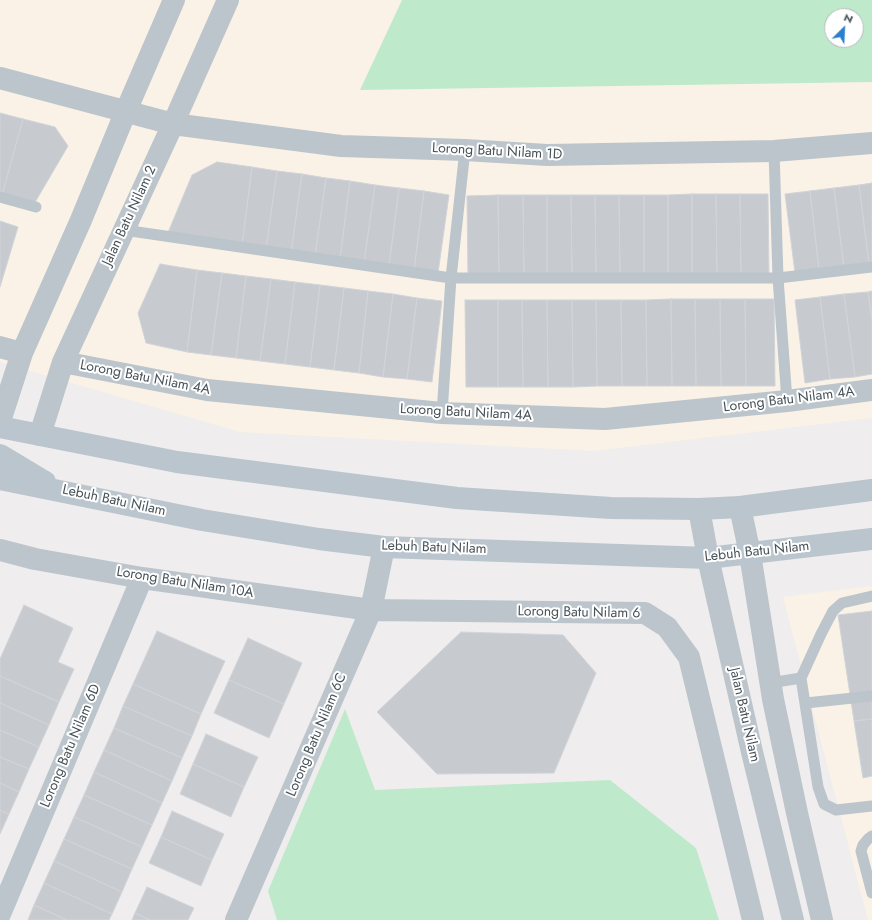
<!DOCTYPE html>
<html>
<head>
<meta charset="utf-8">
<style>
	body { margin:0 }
	#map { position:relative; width:872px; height:920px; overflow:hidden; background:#efeded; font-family:Jost,sans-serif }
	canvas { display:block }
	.north { position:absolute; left:824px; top:8px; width:40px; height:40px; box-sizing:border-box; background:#fff; border:1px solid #b5babc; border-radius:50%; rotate:24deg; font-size:11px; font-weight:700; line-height:16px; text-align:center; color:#475258 }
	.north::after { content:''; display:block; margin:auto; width:14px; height:18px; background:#2880ce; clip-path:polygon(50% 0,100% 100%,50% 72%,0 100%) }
</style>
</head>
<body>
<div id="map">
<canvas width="872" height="920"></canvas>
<div class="north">N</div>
</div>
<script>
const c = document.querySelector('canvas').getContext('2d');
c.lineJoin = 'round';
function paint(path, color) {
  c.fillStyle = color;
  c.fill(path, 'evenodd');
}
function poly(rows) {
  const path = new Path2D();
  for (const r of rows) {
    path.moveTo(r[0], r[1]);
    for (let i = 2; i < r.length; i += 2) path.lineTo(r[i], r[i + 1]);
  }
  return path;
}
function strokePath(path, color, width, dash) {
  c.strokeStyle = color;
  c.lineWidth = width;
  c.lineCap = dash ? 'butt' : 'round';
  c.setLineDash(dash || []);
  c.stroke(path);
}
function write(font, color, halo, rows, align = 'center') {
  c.font = font + ' Jost,sans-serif';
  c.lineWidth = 4;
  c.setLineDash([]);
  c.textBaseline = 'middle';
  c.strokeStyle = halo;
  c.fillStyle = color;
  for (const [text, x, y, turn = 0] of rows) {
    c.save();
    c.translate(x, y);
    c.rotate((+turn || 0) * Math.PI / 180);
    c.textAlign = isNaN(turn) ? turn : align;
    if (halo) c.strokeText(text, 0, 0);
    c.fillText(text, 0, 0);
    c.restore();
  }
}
paint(poly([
	[0,0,872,0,872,418,593,451,240,432,0,362],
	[832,16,856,16,856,40,832,40],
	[872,586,872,920,868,920,783,597]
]), '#faf2e6');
paint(poly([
	[402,0,872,0,872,82,360,90],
	[832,16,856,16,856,40,832,40],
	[345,709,375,790,610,780,696,848,719,920,277,920,268,891]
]), '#beeacb');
const building = poly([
	[0,113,23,119,2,195,0,194,0,113],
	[23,119,55,127,68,146,34,204,2,195,23,119],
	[217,162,252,167,242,245,167,235,192,175,217,162],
	[252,167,277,171,266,249,242,245,252,167],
	[277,171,302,174,291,253,266,249,277,171],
	[302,174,326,178,315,256,291,253,302,174],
	[326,178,350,181,340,259,315,256,326,178],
	[350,181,375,185,364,263,340,259,350,181],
	[872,183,872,264,869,264,859,185,872,183],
	[375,185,399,188,389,266,364,263,375,185],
	[859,185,869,264,844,268,834,188,859,185],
	[399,188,424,191,414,270,389,266,399,188],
	[834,188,844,268,819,270,810,191,834,188],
	[424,191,449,195,438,273,414,270,424,191],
	[810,191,819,270,795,273,785,194,810,191],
	[692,194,692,277,668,277,668,195,692,194],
	[692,194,716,194,717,277,692,277,692,194],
	[716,194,740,194,741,277,717,277,716,194],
	[740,194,768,194,769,277,741,277,740,194],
	[498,195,499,278,468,278,467,196,498,195],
	[498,195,523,195,524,278,499,278,498,195],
	[523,195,547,195,547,278,524,278,523,195],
	[547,195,571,195,572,278,547,278,547,195],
	[571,195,595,195,596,278,572,278,571,195],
	[595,195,619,195,620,277,596,278,595,195],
	[619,195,644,195,644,277,620,277,619,195],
	[644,195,668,195,668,277,644,277,644,195],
	[0,221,18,227,0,287,0,221],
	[160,264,197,270,187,352,146,343,138,313,160,264],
	[197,270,222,273,211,355,187,352,197,270],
	[222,273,246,276,236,358,211,355,222,273],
	[246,276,271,279,260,361,236,358,246,276],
	[271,279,295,282,285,364,260,361,271,279],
	[295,282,320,285,310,367,285,364,295,282],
	[320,285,344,288,334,370,310,367,320,285],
	[344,288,368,291,359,373,334,370,344,288],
	[368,291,393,294,383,377,359,373,368,291],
	[872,291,872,321,868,292,872,291],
	[868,292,872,321,872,374,855,377,844,294,868,292],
	[393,294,417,298,407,379,383,377,393,294],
	[844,294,855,377,830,379,820,297,844,294],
	[820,297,830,379,805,383,795,300,820,297],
	[417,298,442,301,432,382,407,379,417,298],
	[671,299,695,299,696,386,672,386,671,299],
	[671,299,672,386,647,386,646,300,671,299],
	[695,299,720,299,721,386,696,386,695,299],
	[720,299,745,299,746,386,721,386,720,299],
	[745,299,774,299,775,386,746,386,745,299],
	[465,300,498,300,498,387,466,387,465,300],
	[498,300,522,300,523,387,498,387,498,300],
	[522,300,547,300,548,387,523,387,522,300],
	[547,300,572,300,573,387,548,387,547,300],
	[572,300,596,300,597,386,573,387,572,300],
	[596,300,621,300,622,386,597,386,596,300],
	[621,300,646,300,647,386,622,386,621,300],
	[24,605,73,628,58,662,74,669,59,702,0,676,0,659,24,605],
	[872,611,872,719,854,721,838,615,872,611],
	[157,631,225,661,201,714,133,684,157,631],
	[461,632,563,635,596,673,554,773,437,774,377,712,461,632],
	[248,638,302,663,284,704,229,680,248,638],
	[0,676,59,702,49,725,0,703,0,676],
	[229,680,284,704,269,738,214,713,229,680],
	[133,684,201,714,192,736,123,706,133,684],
	[0,703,49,725,39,747,0,730,0,703],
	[123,706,192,736,182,758,114,728,123,706],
	[872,719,872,776,863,778,854,721,872,719],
	[114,728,182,758,172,781,104,750,114,728],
	[0,730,39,747,29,769,0,757,0,730],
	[206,734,258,757,244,787,193,764,206,734],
	[104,750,172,781,162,803,94,772,104,750],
	[0,757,29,769,19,792,0,783,0,757],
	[193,764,244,787,231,817,180,794,193,764],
	[94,772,162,803,152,825,84,795,94,772],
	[0,783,19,792,9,814,0,810,0,783],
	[84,795,152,825,142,847,74,817,84,795],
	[0,810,9,814,0,834,0,810],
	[172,811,224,834,212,860,161,837,172,811],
	[74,817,142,847,132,869,64,839,74,817],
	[161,837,212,860,201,886,149,863,161,837],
	[64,839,132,869,122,892,54,861,64,839],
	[54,861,122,892,112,914,44,883,54,861],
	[44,883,112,914,109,920,67,920,34,905,44,883],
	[147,887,194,908,188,920,150,920,135,913,147,887],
	[34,905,67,920,28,920,34,905],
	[135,913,150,920,132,920,135,913]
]);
paint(building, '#c7cacf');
strokePath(building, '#d1d4d8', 1);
strokePath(poly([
	[774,151,778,278,787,401],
	[0,197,36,207],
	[124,230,451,278,778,278,872,267],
	[442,413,451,278,465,150],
	[872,596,842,603,833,611,821,634,801,678,818,787,824,804,836,810,872,806],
	[770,683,801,678],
	[806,703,872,696],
	[872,836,868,839,863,845,861,851,872,893]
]), '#bcc5cb', 11);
strokePath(poly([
	[0,78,173,124,341,146,465,150,547,155,774,151,872,143],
	[0,347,22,353],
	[63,362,207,390,442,413,605,419,787,401,872,390],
	[0,421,22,353,81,220,126,111,174,0],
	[40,435,63,362,173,124,228,0],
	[740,507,750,554,773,699,797,813,822,920],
	[699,509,708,558,752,752,793,920],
	[0,550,35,559,142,578,371,610,645,613,667,627,689,657,753,920],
	[0,914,142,578],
	[236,920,371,610,384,547]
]), '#bcc5cb', 22);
strokePath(poly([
	[0,427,177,462,457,498,611,508,699,509,740,507,872,490],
	[0,455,45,482],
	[0,479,202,520,319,539,384,547,708,558,872,539]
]), '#bac5cd', 22);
write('14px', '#475258', '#fff', [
	["Lorong Batu Nilam 1D",497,152,3],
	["Jalan Batu Nilam 2",130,216,-65],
	["Lorong Batu Nilam 4A",145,378,11],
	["Lorong Batu Nilam 4A",789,400,-7],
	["Lorong Batu Nilam 4A",466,413,3],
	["Lebuh Batu Nilam",114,501,12],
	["Lebuh Batu Nilam",434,548,2],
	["Lebuh Batu Nilam",757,552,-6],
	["Lorong Batu Nilam 10A",185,583,9],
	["Lorong Batu Nilam 6",579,613,1],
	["Jalan Batu Nilam",744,715,77],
	["Lorong Batu Nilam 6C",317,735,-67],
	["Lorong Batu Nilam 6D",71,746,-67]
]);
</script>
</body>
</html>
